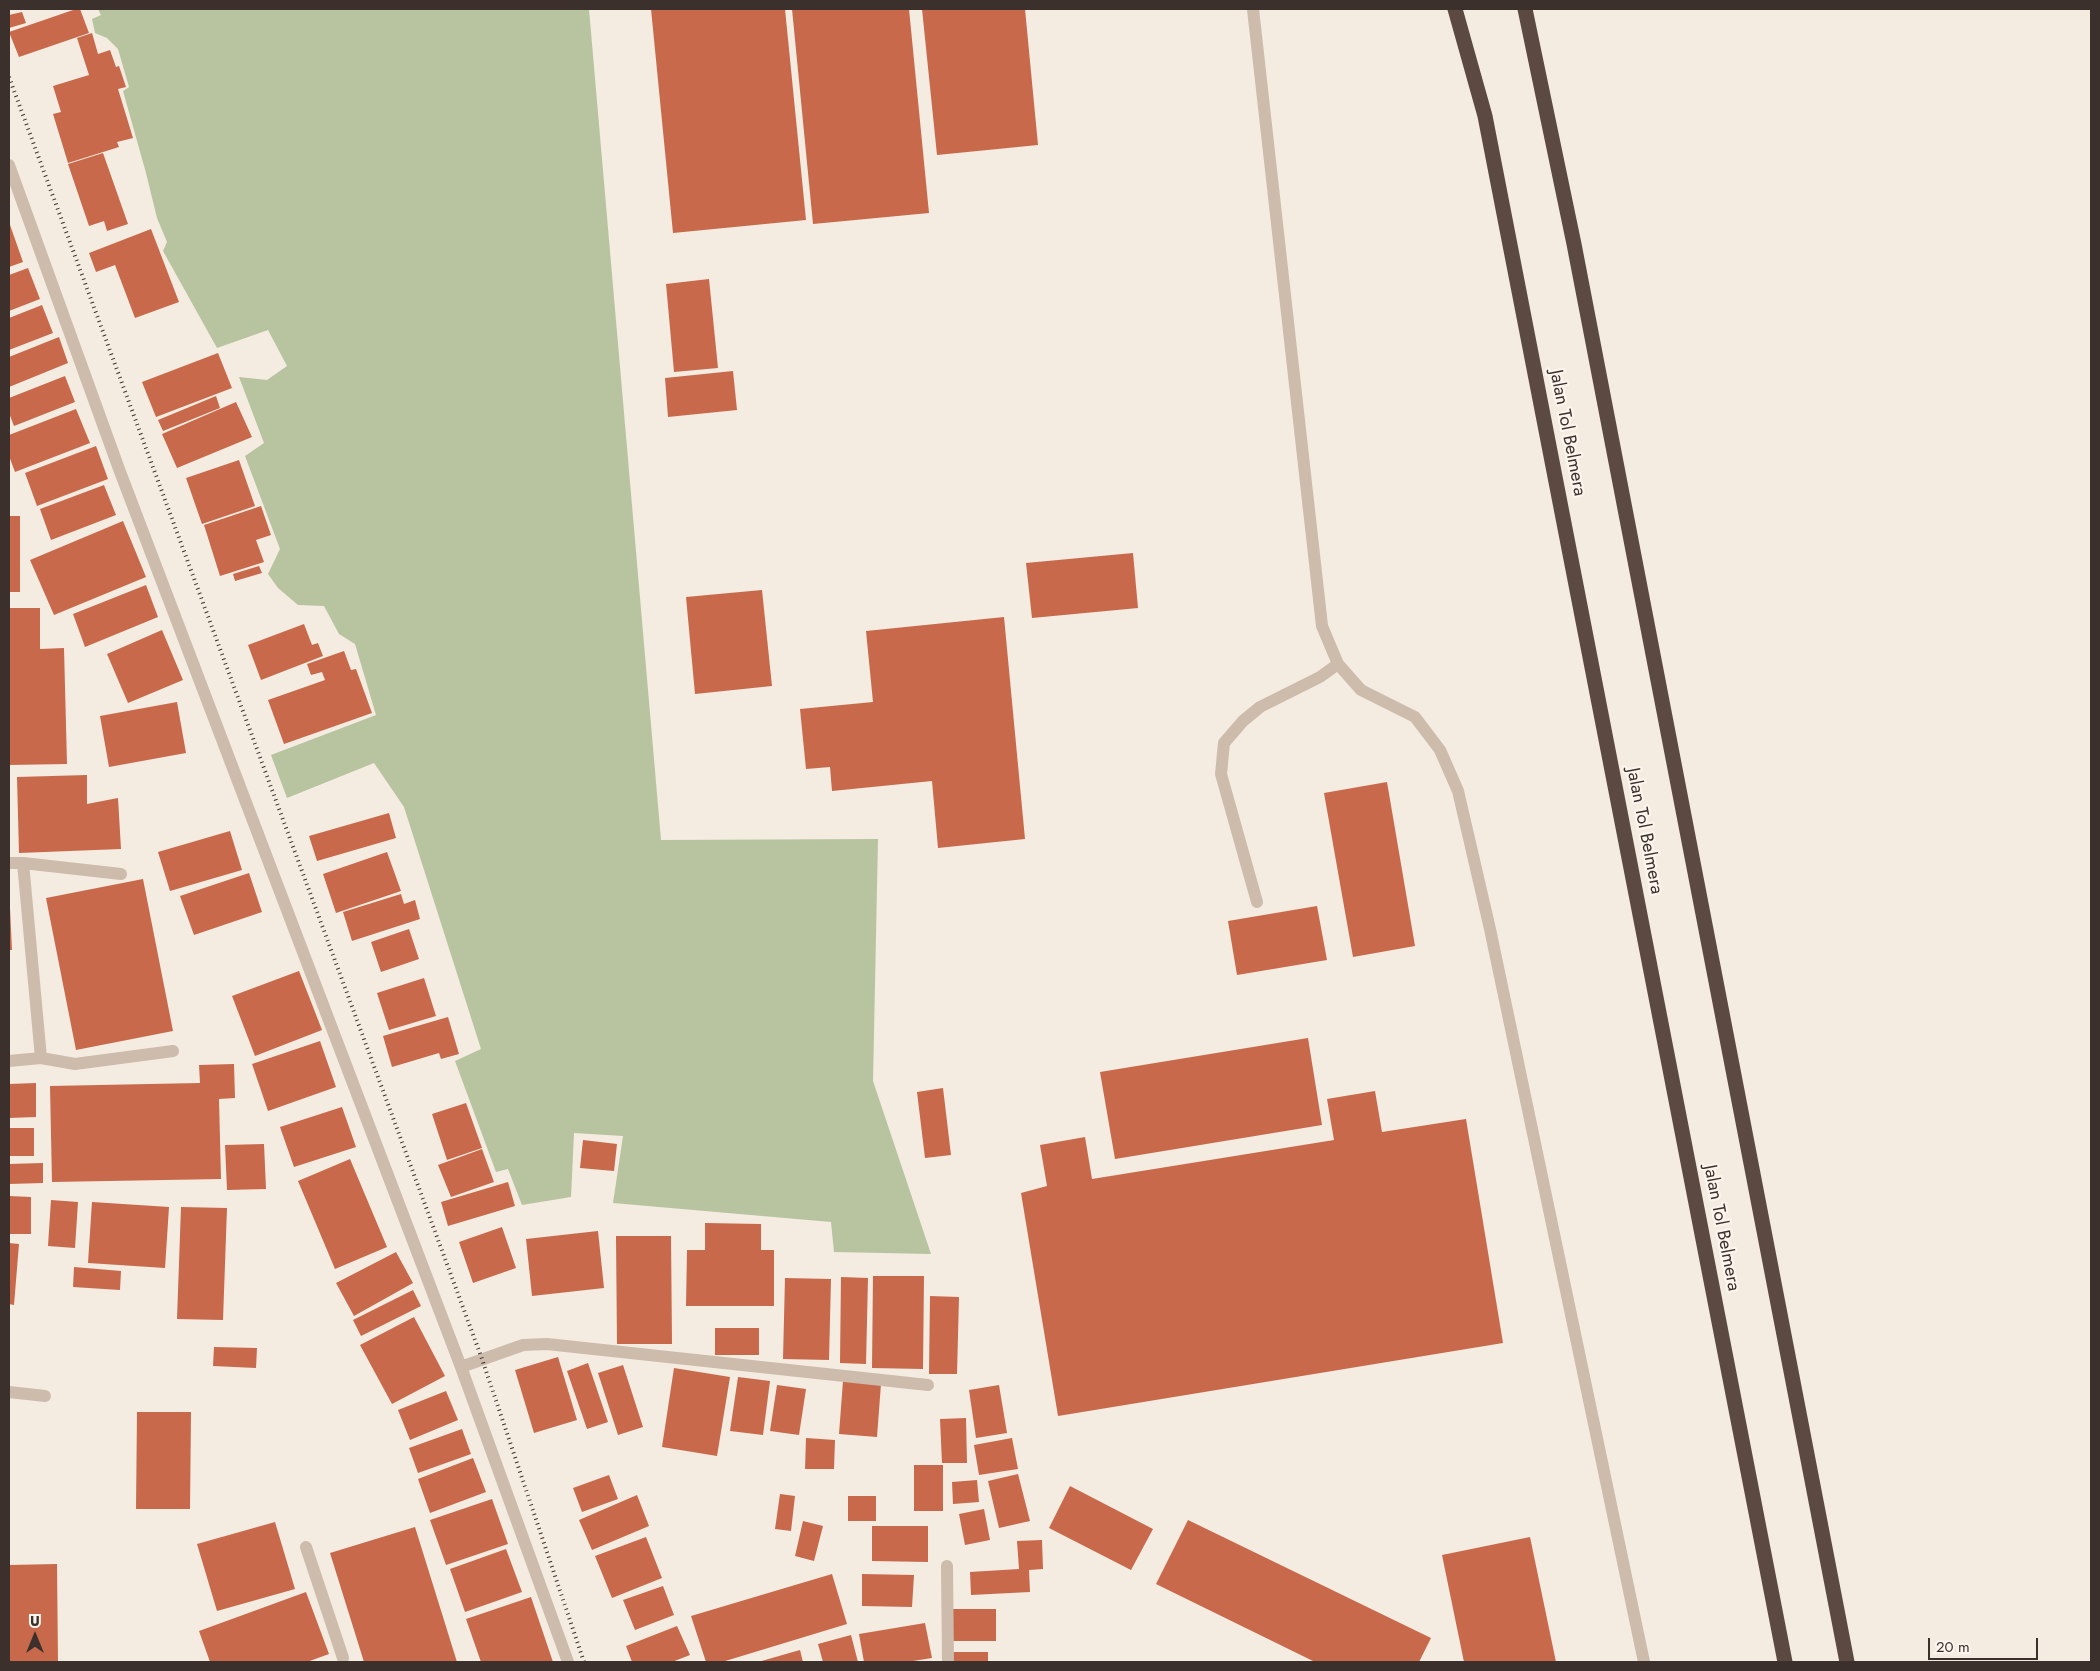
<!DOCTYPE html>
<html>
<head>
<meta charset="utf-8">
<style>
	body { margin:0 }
	#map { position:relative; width:2100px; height:1671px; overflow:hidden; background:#f4ebe1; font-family:Jost,sans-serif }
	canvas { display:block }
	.frame { position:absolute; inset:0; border:10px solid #3b302b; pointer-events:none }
	.north { position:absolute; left:10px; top:1611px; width:50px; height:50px; -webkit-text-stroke:4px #fbf5ee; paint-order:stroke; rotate:0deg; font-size:14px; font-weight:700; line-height:20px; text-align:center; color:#3b302b }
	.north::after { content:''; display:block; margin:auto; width:18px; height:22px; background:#3b302b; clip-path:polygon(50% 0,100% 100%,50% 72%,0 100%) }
	.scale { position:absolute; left:1928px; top:1638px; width:110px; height:22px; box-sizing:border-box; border:2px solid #3b302b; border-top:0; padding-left:6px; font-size:15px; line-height:18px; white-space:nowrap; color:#3b302b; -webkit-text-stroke:4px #fbf5ee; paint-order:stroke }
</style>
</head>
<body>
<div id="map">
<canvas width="2100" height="1671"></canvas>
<div class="frame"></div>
<div class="north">U</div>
<div class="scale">20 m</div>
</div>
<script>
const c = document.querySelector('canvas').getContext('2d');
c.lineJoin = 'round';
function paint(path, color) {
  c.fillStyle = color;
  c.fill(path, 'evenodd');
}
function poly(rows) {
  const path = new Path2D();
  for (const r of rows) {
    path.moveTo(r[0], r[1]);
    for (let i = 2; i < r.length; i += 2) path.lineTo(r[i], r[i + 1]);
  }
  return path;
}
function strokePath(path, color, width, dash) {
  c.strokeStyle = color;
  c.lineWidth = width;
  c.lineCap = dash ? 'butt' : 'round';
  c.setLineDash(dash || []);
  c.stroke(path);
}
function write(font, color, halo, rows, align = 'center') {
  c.font = font + ' Jost,sans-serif';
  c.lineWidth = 4.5;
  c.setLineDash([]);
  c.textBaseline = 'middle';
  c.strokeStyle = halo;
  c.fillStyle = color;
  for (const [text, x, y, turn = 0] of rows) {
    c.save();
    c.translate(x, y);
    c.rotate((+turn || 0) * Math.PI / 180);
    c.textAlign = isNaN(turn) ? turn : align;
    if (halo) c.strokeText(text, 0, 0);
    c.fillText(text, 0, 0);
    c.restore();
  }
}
paint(poly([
	[98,9,589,9,661,840,878,839,873,1081,931,1254,834,1252,831,1222,613,1203,623,1136,574,1133,571,1197,522,1205,508,1169,496,1172,455,1061,481,1049,404,807,374,763,287,798,271,755,376,715,355,644,339,634,324,606,298,605,278,588,268,574,280,549,245,456,264,443,239,377,267,380,287,366,268,330,217,348,163,251,167,242,157,218,146,173,123,91,129,87,118,49,107,38,95,33,92,19,101,15]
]), '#b8c4a0');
paint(poly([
	[76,9,80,9,89,33,19,57,9,32],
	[651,9,785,9,806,220,673,233],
	[792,9,909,9,929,213,813,224],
	[922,9,1025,9,1038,145,937,155],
	[22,12,26,23,9,28,9,15],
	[92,33,98,54,110,50,116,67,119,66,126,87,118,89,133,138,117,142,119,147,68,163,53,114,61,112,53,86,89,75,77,38],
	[103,153,128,224,107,231,104,221,89,226,68,164],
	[9,222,23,262,9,267],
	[151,229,179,302,135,318,115,265,96,272,89,253],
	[28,268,40,299,9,311,9,275],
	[709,279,718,368,674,372,666,284],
	[42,305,53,333,9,350,9,318],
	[59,337,68,363,9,387,9,357],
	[218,353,232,388,156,417,142,382],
	[733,371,737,410,668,417,665,378],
	[65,376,75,402,14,426,9,413,9,398],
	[216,396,220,408,163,431,158,420],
	[236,402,252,437,177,468,162,434],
	[76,409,90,443,15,472,9,456,9,435],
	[96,446,108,479,37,506,25,473],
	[239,460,255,506,202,524,186,478],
	[104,485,116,515,51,540,40,509],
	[261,506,271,535,256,540,264,562,220,576,204,525],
	[9,516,20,516,20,592,9,592],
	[123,521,146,577,54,615,30,560],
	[1133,553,1138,608,1032,618,1026,563],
	[259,566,262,573,235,581,233,574],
	[146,585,158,617,85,647,73,614],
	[762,590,772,686,695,694,686,597],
	[9,608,40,608,40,649,64,648,67,764,9,765],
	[1004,617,1025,839,938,848,932,781,832,791,830,767,806,769,800,709,873,702,866,631],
	[304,624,312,645,318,643,323,656,261,680,248,645],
	[162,630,183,680,128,703,107,654],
	[344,651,351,670,356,669,372,713,284,744,268,700,325,680,322,672,311,675,307,664],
	[177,702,186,753,109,767,100,716],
	[87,775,87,804,118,798,121,849,19,853,17,777],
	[1387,782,1415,946,1353,957,1324,793],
	[389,813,396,838,317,861,309,836],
	[230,831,242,870,170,891,158,852],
	[387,852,401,891,336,913,323,874],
	[249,873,262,912,194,935,180,896],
	[143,879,173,1031,76,1050,46,898],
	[401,894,404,904,415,900,420,919,352,941,343,912],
	[1317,906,1327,960,1237,975,1228,921],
	[9,908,10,908,12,950,9,950],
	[409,929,419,959,381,972,371,942],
	[299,971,322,1030,255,1056,232,996],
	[424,978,436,1016,389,1030,377,993],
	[448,1017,459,1054,441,1059,439,1053,392,1067,383,1036],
	[1308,1038,1322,1125,1115,1159,1100,1072],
	[320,1041,336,1087,268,1111,252,1064],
	[234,1064,235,1098,219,1099,221,1179,52,1182,50,1086,200,1083,199,1065],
	[36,1083,36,1117,9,1118,9,1084],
	[943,1088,951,1155,925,1158,917,1092],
	[1375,1091,1382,1132,1466,1119,1503,1343,1058,1416,1021,1193,1047,1186,1040,1145,1085,1137,1092,1179,1334,1140,1327,1099],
	[466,1103,482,1148,447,1160,432,1114],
	[342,1107,356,1147,294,1167,280,1127],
	[9,1128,34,1128,34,1156,9,1156],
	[583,1140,617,1144,614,1171,580,1168],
	[264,1144,266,1189,227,1190,225,1145],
	[482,1149,494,1182,451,1197,438,1165],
	[350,1159,387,1247,335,1269,298,1181],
	[43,1163,43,1183,9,1184,9,1164],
	[508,1182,515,1206,448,1226,441,1202],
	[9,1196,31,1197,31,1234,9,1234],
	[51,1200,78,1202,75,1248,48,1246],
	[92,1202,169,1207,165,1268,88,1263],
	[181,1207,227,1208,223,1320,177,1319],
	[705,1223,761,1224,761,1250,774,1250,774,1306,686,1306,687,1250,705,1250],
	[502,1227,516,1268,473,1283,459,1242],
	[598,1231,604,1288,532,1296,526,1239],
	[616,1236,671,1236,672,1344,617,1344],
	[9,1243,19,1244,14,1305,9,1304],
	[396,1252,413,1283,354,1316,336,1283],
	[74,1267,121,1271,120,1290,73,1287],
	[873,1276,924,1276,923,1369,872,1368],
	[841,1277,868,1278,866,1364,840,1363],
	[785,1278,831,1279,829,1360,783,1359],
	[413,1290,421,1306,361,1336,353,1320],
	[930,1296,959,1297,957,1374,929,1374],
	[414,1317,445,1376,392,1404,360,1345],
	[715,1328,759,1328,759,1355,715,1355],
	[214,1347,257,1348,256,1368,213,1366],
	[558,1357,577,1420,534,1433,515,1370],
	[588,1363,608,1422,587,1429,567,1371],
	[623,1365,643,1427,618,1435,598,1373],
	[674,1368,730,1377,717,1456,662,1447],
	[738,1377,770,1381,763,1435,730,1431],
	[843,1381,881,1384,877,1437,839,1434],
	[777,1385,806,1389,799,1435,770,1431],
	[999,1385,1007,1433,976,1438,969,1390],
	[446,1391,458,1420,410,1440,398,1410],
	[137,1412,191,1412,190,1509,136,1509],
	[966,1418,967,1463,942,1463,940,1419],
	[462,1429,471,1454,418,1473,409,1448],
	[806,1438,835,1440,834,1469,805,1469],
	[1012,1438,1018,1469,979,1475,974,1445],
	[473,1458,486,1492,430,1513,418,1479],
	[914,1465,943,1465,943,1511,914,1511],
	[1018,1474,1030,1521,999,1528,988,1481],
	[609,1475,618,1499,582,1512,573,1488],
	[977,1480,979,1502,953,1504,952,1482],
	[1070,1486,1153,1529,1131,1570,1049,1528],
	[780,1494,795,1496,791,1531,775,1529],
	[637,1495,649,1526,592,1550,579,1520],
	[848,1496,876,1496,876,1521,848,1521],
	[492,1499,508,1544,446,1565,430,1520],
	[984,1509,990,1540,965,1545,959,1514],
	[1188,1520,1431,1638,1419,1662,1315,1662,1156,1584],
	[803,1521,823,1526,814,1561,795,1556],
	[275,1522,295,1589,217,1611,197,1544],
	[872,1526,928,1526,928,1562,872,1561],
	[415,1527,457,1662,364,1662,330,1553],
	[646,1537,662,1578,612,1598,595,1556],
	[1530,1537,1556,1662,1464,1662,1442,1555],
	[1042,1540,1043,1569,1029,1570,1030,1592,971,1595,970,1572,1019,1569,1017,1541],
	[506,1549,522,1592,465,1612,450,1569],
	[57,1564,58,1662,9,1662,9,1565],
	[832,1574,847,1624,722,1662,706,1662,691,1616],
	[862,1574,914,1575,912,1607,862,1606],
	[663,1586,674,1615,635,1630,623,1600],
	[306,1592,329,1654,307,1662,210,1662,199,1631],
	[531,1597,553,1662,481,1662,466,1619],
	[951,1609,996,1609,996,1641,951,1641],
	[925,1623,932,1658,907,1662,864,1662,859,1634],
	[677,1626,690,1655,672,1662,632,1662,626,1646],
	[851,1635,858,1662,823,1662,818,1644],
	[800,1650,803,1662,758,1662],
	[952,1652,988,1652,988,1662,952,1662]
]), '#c8694b');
strokePath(poly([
	[1253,9,1322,626,1338,664,1361,690,1415,717,1440,750,1458,791,1490,929,1644,1662],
	[1257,902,1221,774,1224,743,1243,721,1260,707,1320,677,1338,664]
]), '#cdbbac', 12);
strokePath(poly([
	[9,165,119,469,461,1367,568,1662],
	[9,863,23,863,121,874],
	[41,1058,75,1064,173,1051],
	[9,1061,41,1058,23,863],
	[461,1367,523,1345,547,1344,928,1385],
	[9,1392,45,1396],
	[306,1547,343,1658],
	[947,1566,948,1662]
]), '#cdbbac', 12);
strokePath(poly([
	[1455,9,1485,116,1785,1662],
	[1525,9,1574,244,1847,1662]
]), '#5c4a42', 15);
strokePath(poly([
	[9,77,482,1359,584,1662]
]), '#3b302b', 4, [1, 4]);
write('18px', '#3b302b', '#fbf5ee', [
	["Jalan Tol Belmera",1567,433,79],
	["Jalan Tol Belmera",1644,831,79],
	["Jalan Tol Belmera",1721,1228,79]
]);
</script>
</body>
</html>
